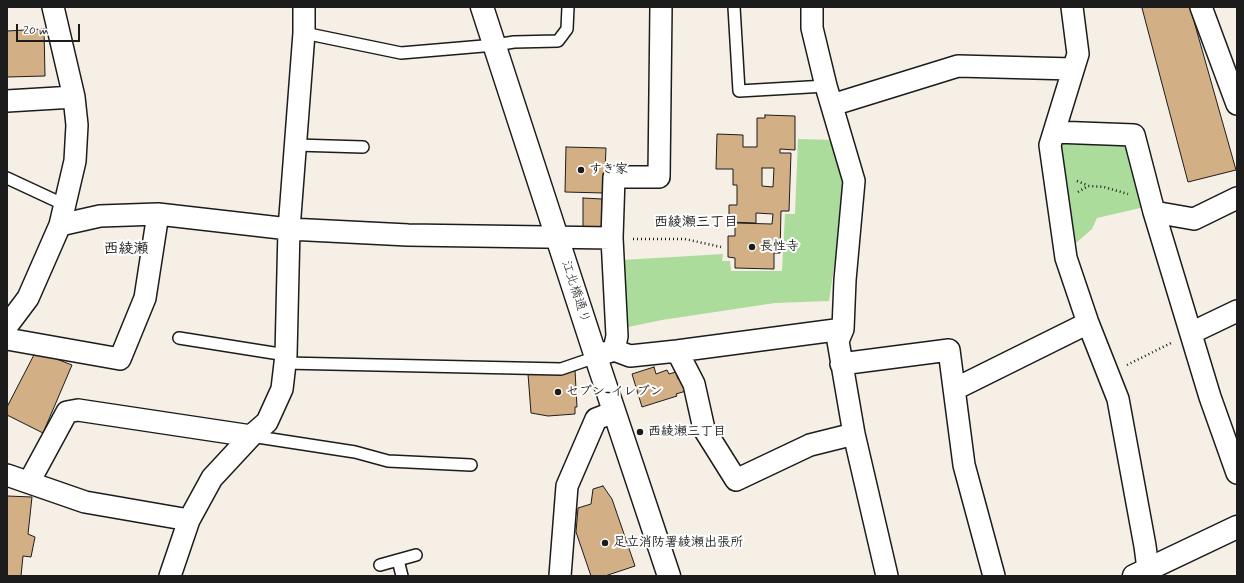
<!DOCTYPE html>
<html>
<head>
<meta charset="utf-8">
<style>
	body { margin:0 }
	#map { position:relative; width:1244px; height:583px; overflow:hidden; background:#f6efe6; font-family:Mynerve,sans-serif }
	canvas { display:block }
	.frame { position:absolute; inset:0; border:8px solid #1c1c1c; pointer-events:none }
	.scale { position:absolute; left:16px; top:24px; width:64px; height:18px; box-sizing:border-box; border:2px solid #1c1c1c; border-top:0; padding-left:5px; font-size:12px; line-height:14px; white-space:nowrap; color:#1c1c1c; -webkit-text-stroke:3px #fff; paint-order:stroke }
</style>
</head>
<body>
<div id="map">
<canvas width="1244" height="583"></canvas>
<div class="frame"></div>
<div class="scale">20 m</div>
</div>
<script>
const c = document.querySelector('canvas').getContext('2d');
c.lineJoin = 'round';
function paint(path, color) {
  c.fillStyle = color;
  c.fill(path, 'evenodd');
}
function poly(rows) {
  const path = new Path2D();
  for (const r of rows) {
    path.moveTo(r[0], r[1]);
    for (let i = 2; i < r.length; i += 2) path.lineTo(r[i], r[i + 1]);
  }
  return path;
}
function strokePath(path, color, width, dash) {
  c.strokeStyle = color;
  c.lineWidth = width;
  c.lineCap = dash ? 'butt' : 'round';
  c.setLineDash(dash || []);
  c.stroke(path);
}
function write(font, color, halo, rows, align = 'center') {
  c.font = font + ' Mynerve,"Klee One",sans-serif';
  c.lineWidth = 4;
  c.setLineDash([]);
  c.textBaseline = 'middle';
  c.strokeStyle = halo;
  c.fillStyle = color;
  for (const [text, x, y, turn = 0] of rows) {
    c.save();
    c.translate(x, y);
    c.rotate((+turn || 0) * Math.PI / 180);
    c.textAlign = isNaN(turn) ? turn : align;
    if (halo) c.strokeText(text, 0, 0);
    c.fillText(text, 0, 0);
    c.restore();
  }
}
paint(poly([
	[1056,134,1132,136,1149,206,1097,218,1092,229,1069,249],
	[798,139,834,140,843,178,842,213,829,301,775,303,662,320,623,328,622,260,723,254,722,261,730,261,731,271,782,271,785,214,795,214]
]), '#abdc9c');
const building = poly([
	[1144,7,1190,7,1236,170,1188,182,1142,8,1144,7],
	[44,29,45,76,7,77,7,31,44,29],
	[765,115,795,116,795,150,780,149,780,153,791,153,789,211,781,211,780,253,774,253,774,269,735,268,735,258,728,257,728,236,735,236,735,223,772,224,773,214,756,213,756,223,729,222,729,205,737,205,737,185,733,185,733,169,716,169,717,134,743,135,743,147,757,147,757,118,765,118,765,115],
	[762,168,774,168,773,187,762,186,762,168],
	[566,147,606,148,604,193,565,192,566,147],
	[583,198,602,199,602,227,583,227,583,198],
	[36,351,72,365,43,433,7,415,7,407,36,351],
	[654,367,656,374,667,370,669,374,676,372,678,379,682,377,686,391,676,394,677,396,642,407,632,374,654,367],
	[575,370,577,407,575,407,575,414,548,416,531,413,528,374,575,370],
	[603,486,612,499,635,566,605,576,591,576,576,532,578,508,591,504,593,489,603,486],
	[7,496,32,497,28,534,35,537,31,557,23,556,21,576,7,576,7,496]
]);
paint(building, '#d2af84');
strokePath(building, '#1c1c1c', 1);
const lane = poly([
	[734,7,739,91,826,86],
	[304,33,401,53,495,45,514,42,558,41,567,29,568,7],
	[296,145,363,147],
	[7,178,65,205],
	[179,338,286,355],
	[285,363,561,369,596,357],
	[251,436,355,452,388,461,471,465],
	[398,560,402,576],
	[380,565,416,555]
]);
const street = poly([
	[812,7,812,28,826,86,854,181,845,280,843,329,838,341,854,434,887,576],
	[1072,7,1078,54,1050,145,1066,258,1088,323,1118,399,1145,546,1148,569],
	[1201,7,1237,104],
	[7,101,74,97],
	[832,105,958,66,1073,69],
	[1054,132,1134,135,1154,212,1210,397,1237,473],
	[1154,212,1194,219,1237,198],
	[60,225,100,216,158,214,289,229,408,235,612,238],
	[7,326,28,298,60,225,75,161,77,125,74,97,53,7],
	[1191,333,1237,311],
	[7,339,120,359,145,298,158,214],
	[614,350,617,336,612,238,614,177,659,177,661,7],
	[677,351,694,384,704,429,736,480,810,445,854,434],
	[602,354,614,350,630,356,677,351,843,329],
	[841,364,949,350,964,465,994,576],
	[955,389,1088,323],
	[7,475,85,502,189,520],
	[29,482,67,412,78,410,251,436],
	[170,576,189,520,212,478,251,436,267,422,282,389,286,355,289,229,304,33,304,7],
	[560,576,567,486,596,419,614,412]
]);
const secondary = poly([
	[482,7,596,357,669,576],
	[1134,576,1237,527]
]);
strokePath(lane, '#1c1c1c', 14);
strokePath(street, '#1c1c1c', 24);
strokePath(secondary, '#1c1c1c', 25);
strokePath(poly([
	[1077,181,1087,185],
	[1078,192,1088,186,1104,187,1128,194],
	[633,239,685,239,721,247],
	[1127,365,1173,342]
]), '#1c1c1c', 2.5, [1, 3]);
strokePath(lane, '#fff', 11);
strokePath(street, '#fff', 21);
strokePath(secondary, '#fff', 22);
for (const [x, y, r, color] of [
	[581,170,4,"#1c1c1c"],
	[752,247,4,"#1c1c1c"],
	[558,392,4,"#1c1c1c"],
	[640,432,4,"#1c1c1c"],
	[605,543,4,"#1c1c1c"]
]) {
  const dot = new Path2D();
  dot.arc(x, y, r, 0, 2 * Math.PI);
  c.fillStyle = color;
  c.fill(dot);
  strokePath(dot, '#fff', 1.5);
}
write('bold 13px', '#1c1c1c', '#fff', [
	["すき家",589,170],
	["長性寺",760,247],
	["セブン-イレブン",566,392],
	["西綾瀬三丁目",648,432],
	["足立消防署綾瀬出張所",613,543]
], 'left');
write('13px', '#1c1c1c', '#fff', [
	["江北橋通り",575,292,72]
]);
write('bold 14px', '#1c1c1c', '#fff', [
	["西綾瀬三丁目",696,223]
]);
write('bold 15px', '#1c1c1c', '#fff', [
	["西綾瀬",126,250]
]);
</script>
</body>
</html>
